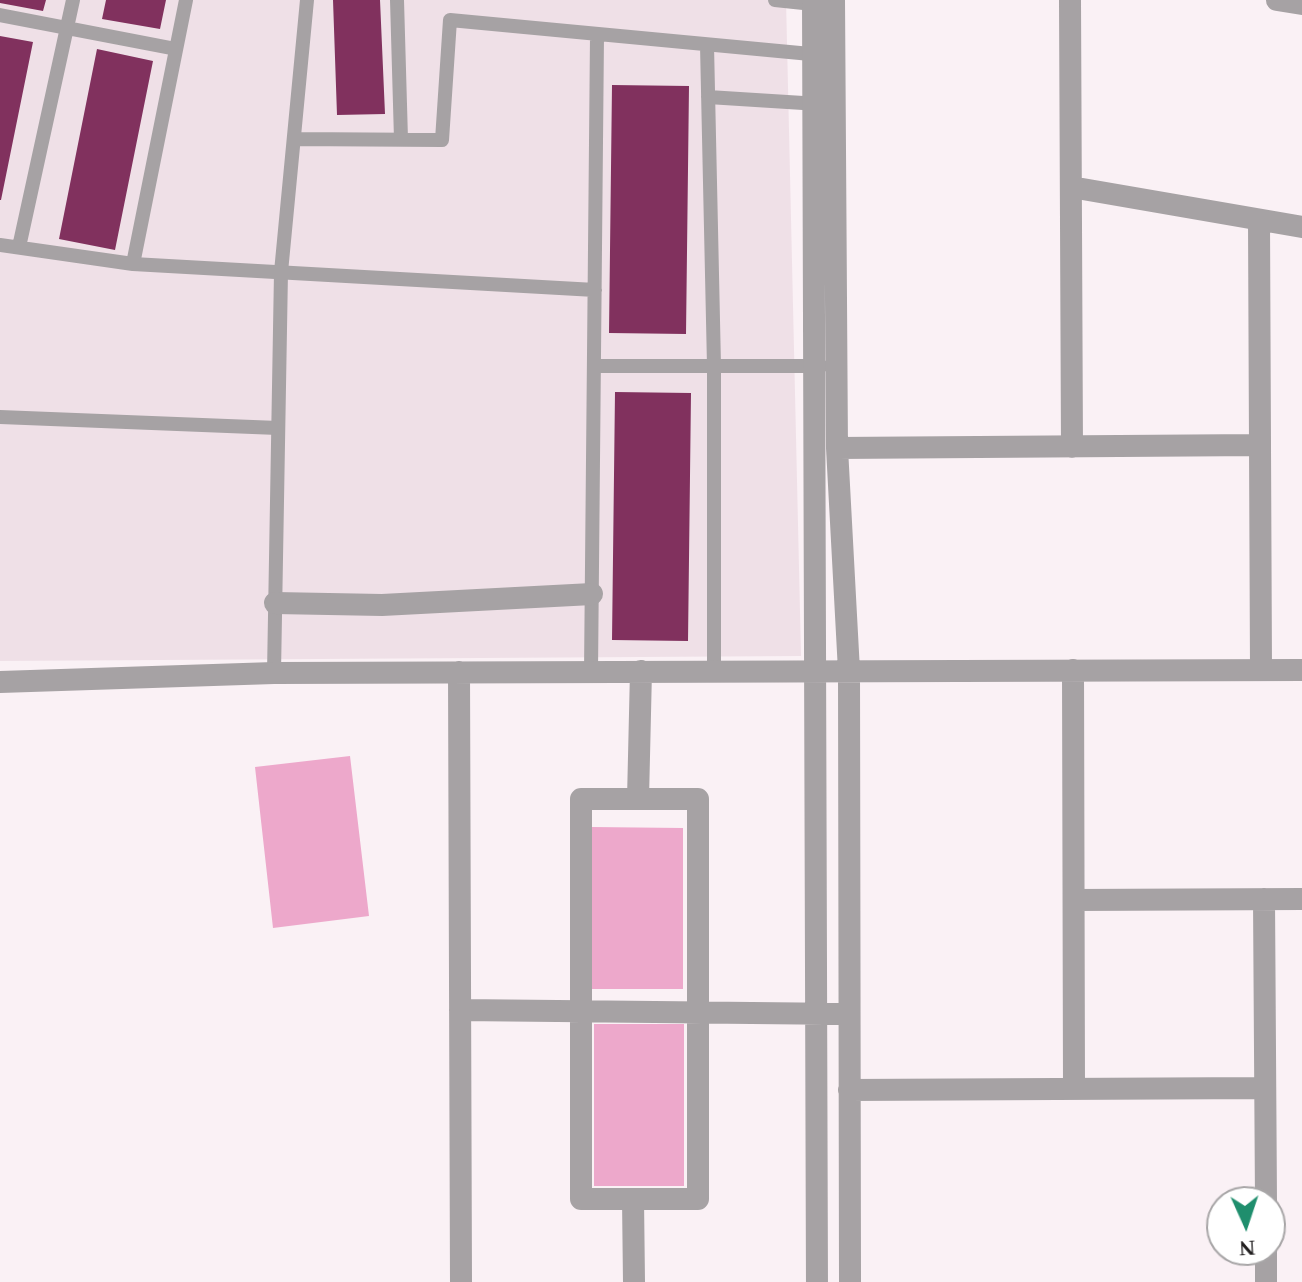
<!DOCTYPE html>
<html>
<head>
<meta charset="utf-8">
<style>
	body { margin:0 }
	#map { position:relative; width:1302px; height:1282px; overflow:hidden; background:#faf1f5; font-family:Georgia,serif }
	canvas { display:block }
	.north { position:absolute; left:1206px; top:1186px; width:80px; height:80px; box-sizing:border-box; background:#fff; border:2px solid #a7a5a6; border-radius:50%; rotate:177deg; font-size:22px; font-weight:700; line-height:32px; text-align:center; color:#221f20 }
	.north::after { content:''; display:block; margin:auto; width:28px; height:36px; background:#1f8e6d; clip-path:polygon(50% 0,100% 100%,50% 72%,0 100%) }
</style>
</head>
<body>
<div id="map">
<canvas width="1302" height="1282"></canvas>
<div class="north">N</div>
</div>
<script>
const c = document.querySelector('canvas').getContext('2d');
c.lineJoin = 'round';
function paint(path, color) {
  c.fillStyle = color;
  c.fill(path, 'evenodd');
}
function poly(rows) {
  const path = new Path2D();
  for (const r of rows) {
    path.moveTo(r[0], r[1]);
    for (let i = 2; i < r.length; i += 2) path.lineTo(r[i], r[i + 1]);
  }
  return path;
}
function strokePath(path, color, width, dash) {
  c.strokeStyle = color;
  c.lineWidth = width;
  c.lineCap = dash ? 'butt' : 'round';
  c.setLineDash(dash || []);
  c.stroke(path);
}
paint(poly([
	[0,0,786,0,801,656,0,661]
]), '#efe0e7');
paint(poly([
	[350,756,369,916,273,928,255,767],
	[592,827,683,828,683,989,592,989],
	[594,1024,684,1024,684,1186,594,1186]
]), '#eda8cb');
paint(poly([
	[0,0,46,0,43,11,0,3],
	[106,0,166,0,160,29,102,19],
	[333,0,380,0,385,114,337,115],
	[0,36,33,42,1,200,0,200],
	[97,49,153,61,115,250,59,239],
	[612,85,689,86,686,334,609,333],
	[615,392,691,393,688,641,612,640]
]), '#81315e');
strokePath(poly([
	[397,0,401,139],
	[775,0,813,4],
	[0,15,176,49],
	[707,45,714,366,714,671],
	[708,97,819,104],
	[294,139,442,140,450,20,821,55],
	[0,245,133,264,595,290],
	[19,247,73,0],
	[133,264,186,0],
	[594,366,821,366],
	[0,417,278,428],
	[591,672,597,36],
	[274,673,281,272,307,0]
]), '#a6a2a4', 14);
strokePath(poly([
	[813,0,817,1282],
	[834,0,837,448,849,671,850,1282],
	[1070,0,1072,447],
	[1277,0,1302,4],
	[1071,187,1302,227],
	[1259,222,1261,669],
	[837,448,1260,445],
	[275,603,382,605,592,594],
	[1073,670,1074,1089],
	[459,672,461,1282],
	[0,682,274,673,1302,670],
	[581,799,698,799,698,1199,581,1199,581,799],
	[638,799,641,671],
	[1264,899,1266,1202],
	[1074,900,1302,899],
	[460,1010,849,1014],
	[849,1090,1265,1088],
	[633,1199,634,1282],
	[1266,1250,1266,1282]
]), '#a6a2a4', 22);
</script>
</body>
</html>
